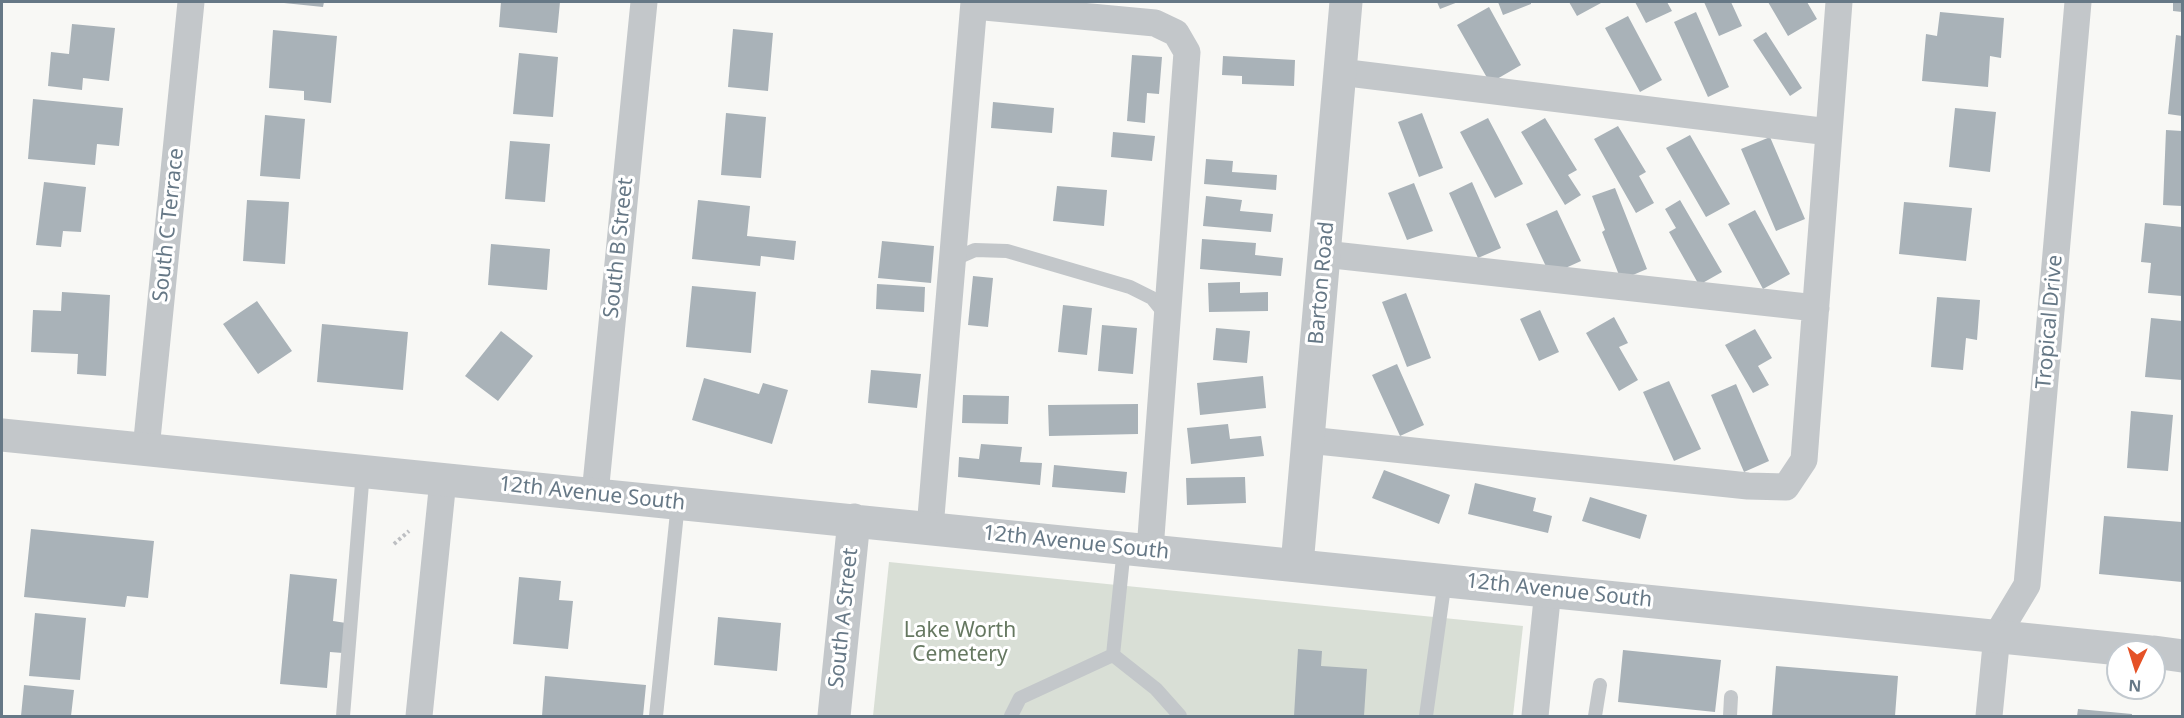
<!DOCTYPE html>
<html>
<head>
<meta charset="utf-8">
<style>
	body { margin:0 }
	#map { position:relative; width:2184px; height:718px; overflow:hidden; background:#f8f8f5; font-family:"Noto Sans",sans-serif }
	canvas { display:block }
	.frame { position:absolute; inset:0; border:3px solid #667886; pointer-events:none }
	.north { position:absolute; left:2106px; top:640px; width:60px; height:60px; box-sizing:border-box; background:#fff; border:2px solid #c2c9cf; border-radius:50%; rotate:184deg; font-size:16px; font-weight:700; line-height:24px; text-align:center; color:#667886 }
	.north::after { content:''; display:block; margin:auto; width:21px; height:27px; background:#e55227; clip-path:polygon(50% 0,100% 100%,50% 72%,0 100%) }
</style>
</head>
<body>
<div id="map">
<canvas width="2184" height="718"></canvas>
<div class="frame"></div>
<div class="north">N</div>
</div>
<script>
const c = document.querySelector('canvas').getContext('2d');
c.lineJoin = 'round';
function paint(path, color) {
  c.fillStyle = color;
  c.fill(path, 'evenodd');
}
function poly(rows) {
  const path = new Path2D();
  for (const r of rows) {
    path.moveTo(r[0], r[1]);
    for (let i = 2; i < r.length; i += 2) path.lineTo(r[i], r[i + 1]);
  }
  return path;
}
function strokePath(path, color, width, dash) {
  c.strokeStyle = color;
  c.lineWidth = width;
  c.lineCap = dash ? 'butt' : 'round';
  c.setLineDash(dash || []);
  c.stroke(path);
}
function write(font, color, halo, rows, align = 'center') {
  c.font = font + ' "Noto Sans",sans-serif';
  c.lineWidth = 6;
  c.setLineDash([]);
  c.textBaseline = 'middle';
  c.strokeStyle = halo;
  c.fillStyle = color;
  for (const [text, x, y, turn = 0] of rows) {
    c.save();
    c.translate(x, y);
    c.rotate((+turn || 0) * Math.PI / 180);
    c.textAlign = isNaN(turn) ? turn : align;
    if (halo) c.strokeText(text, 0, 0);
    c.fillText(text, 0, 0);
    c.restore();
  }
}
paint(poly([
	[889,562,1523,626,1513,716,873,716]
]), '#d9dfd6');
paint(poly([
	[284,2,324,2,323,7,284,3],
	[501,2,560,2,557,33,499,27],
	[1437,2,1458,2,1440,9],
	[1498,2,1531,2,1531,4,1503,15],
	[1569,2,1600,2,1601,3,1577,16],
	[1635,2,1667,2,1672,11,1646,23],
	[1704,2,1731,2,1742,26,1719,36],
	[1768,2,1807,2,1817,19,1788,36],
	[2173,2,2182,2,2182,12,2173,11],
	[1489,7,1521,65,1490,83,1457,25],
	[1696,12,1729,87,1708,97,1674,22],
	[1940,12,2004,18,2001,58,1990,56,1988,87,1922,81,1926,34,1937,36],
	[1628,16,1662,80,1640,92,1605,28],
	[72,24,115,28,109,81,83,78,82,90,48,86,51,52,69,54],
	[733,29,773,33,768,91,728,87],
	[273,30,337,36,331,103,304,100,304,91,269,88],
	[1766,32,1802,88,1790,96,1753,40],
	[2176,35,2182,36,2182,116,2168,114],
	[519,53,558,57,553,117,513,114],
	[1132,55,1162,57,1159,94,1147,93,1145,123,1127,121],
	[1223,56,1295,60,1294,86,1242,84,1242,76,1222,75],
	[33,99,123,108,119,146,97,144,95,165,28,159],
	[993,102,1054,108,1052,133,991,128],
	[1955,108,1996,112,1990,172,1949,167],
	[726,113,766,117,761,178,721,175],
	[1422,113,1443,168,1419,177,1398,122],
	[265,115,305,119,300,179,260,176],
	[1488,118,1523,184,1495,198,1460,132],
	[1545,118,1577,170,1568,175,1581,195,1565,205,1521,132],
	[1618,126,1646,172,1639,176,1654,203,1636,213,1594,139],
	[2166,130,2182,131,2182,206,2163,205],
	[1113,132,1155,136,1152,161,1111,157],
	[1690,135,1730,204,1706,217,1666,148],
	[1770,137,1805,219,1776,231,1741,149],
	[510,141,550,144,545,202,505,199],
	[1206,159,1233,161,1232,172,1277,175,1276,190,1204,184],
	[44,182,86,187,81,232,63,231,61,247,36,245],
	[1472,182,1501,248,1478,258,1449,193],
	[1414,183,1433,231,1407,240,1388,193],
	[1057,186,1107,190,1104,226,1053,221],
	[1615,188,1647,269,1621,280,1602,232,1605,230,1592,196],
	[1206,196,1242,200,1240,211,1273,214,1271,232,1203,226],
	[247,200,289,202,285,264,243,261],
	[698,200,750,206,747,236,796,241,794,260,761,256,760,266,692,259],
	[1680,200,1722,272,1699,285,1669,232,1676,228,1665,209],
	[1904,202,1972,208,1966,261,1899,254],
	[1557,210,1581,261,1550,275,1526,224],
	[1755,210,1790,274,1763,289,1728,224],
	[2145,223,2182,227,2182,296,2148,293,2151,263,2141,262],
	[1202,239,1256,243,1255,255,1283,258,1281,276,1200,269],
	[882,241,934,246,931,283,878,278],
	[491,244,550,249,547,290,488,285],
	[973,276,993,278,988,327,968,325],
	[1240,282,1240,293,1268,292,1268,311,1209,312,1208,283],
	[877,284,925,287,924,312,876,309],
	[692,286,756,292,751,353,686,347],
	[62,292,110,295,106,376,77,374,78,354,31,352,33,310,61,311],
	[1406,293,1431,358,1407,367,1382,302],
	[1937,297,1980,300,1977,340,1966,338,1963,370,1931,367],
	[257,301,292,351,258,374,223,324],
	[1063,305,1092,308,1087,355,1058,352],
	[1540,310,1559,352,1539,361,1520,319],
	[1614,317,1628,343,1619,347,1638,380,1619,391,1586,333],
	[2151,318,2182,321,2182,380,2145,377],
	[322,324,408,332,403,390,317,382],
	[1102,325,1137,328,1133,374,1098,371],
	[1216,328,1250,331,1247,363,1213,360],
	[1755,329,1772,358,1758,366,1769,385,1753,393,1725,345],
	[501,331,533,356,498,401,465,376],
	[1397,364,1424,425,1400,436,1372,375],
	[871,370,921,374,917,408,868,403],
	[1263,376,1266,408,1200,415,1197,383],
	[704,378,759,394,763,383,788,390,772,444,692,420],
	[1669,381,1701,449,1674,461,1643,392],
	[1736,384,1769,461,1744,472,1711,395],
	[963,395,1009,396,1008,424,962,423],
	[1138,404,1138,434,1049,436,1048,405],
	[2131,411,2173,415,2168,471,2127,468],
	[1228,424,1230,439,1261,436,1264,456,1191,464,1187,428],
	[981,444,1022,447,1020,462,1042,463,1040,485,958,477,959,457,979,459],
	[1054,465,1127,472,1125,493,1052,487],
	[1384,470,1450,495,1439,524,1372,498],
	[1245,477,1246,503,1187,505,1186,478],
	[1475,483,1536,498,1533,511,1552,516,1548,533,1468,514],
	[1590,497,1647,515,1640,539,1582,521],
	[2104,516,2182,522,2182,582,2099,574],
	[31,529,154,541,148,598,127,596,125,607,24,597],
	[290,574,337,579,333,621,346,623,343,653,330,652,327,688,280,684],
	[519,577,561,581,559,600,573,601,568,649,513,644],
	[35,613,86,618,80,680,29,676],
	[718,617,781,623,777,671,714,665],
	[1298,649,1322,651,1321,666,1367,669,1364,716,1294,716],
	[1623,650,1721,660,1715,712,1618,702],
	[1776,666,1898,676,1895,716,1772,716],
	[545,676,646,685,643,716,542,716],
	[24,685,74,690,71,716,21,716],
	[2078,709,2132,714,2132,716,2077,716]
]), '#a9b2b8');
strokePath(poly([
	[394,544,409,531]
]), '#bdbfc2', 4, [3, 3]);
strokePath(poly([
	[952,260,975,250,1007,251,1130,287,1152,298,1165,314],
	[1113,655,1124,548],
	[1113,655,1156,689,1180,716],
	[343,716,363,471],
	[656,716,678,503],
	[1011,716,1020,698,1113,655],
	[1426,716,1445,580],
	[1595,716,1600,685],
	[1730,716,1731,697]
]), '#c3c7ca', 14);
strokePath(poly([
	[974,6,1155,23,1176,33,1187,52,1150,550],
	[1340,72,1829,132],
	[1324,254,1816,308],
	[1308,440,1748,486,1786,487,1804,460,1839,2],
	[146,449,191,2],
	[595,494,644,2],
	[930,528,974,2],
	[419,716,443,480],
	[1535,716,1548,590],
	[1989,716,1997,635,2027,585,2078,2]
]), '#c3c7ca', 27);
strokePath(poly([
	[2,435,2150,652],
	[1297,565,1346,2],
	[2154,652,2182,656],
	[834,716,854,520]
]), '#c3c7ca', 33);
write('21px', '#667886', '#fff', [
	["South C Terrace",169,225,-84],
	["South B Street",619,248,-84],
	["Barton Road",1322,283,-85],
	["Tropical Drive",2050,322,-85],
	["12th Avenue South",592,494,6],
	["12th Avenue South",1076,543,6],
	["12th Avenue South",1559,591,6],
	["South A Street",844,618,-84]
]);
write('21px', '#667861', '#fff', [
	["Lake Worth",960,631],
	["Cemetery",960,655]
]);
</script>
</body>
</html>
